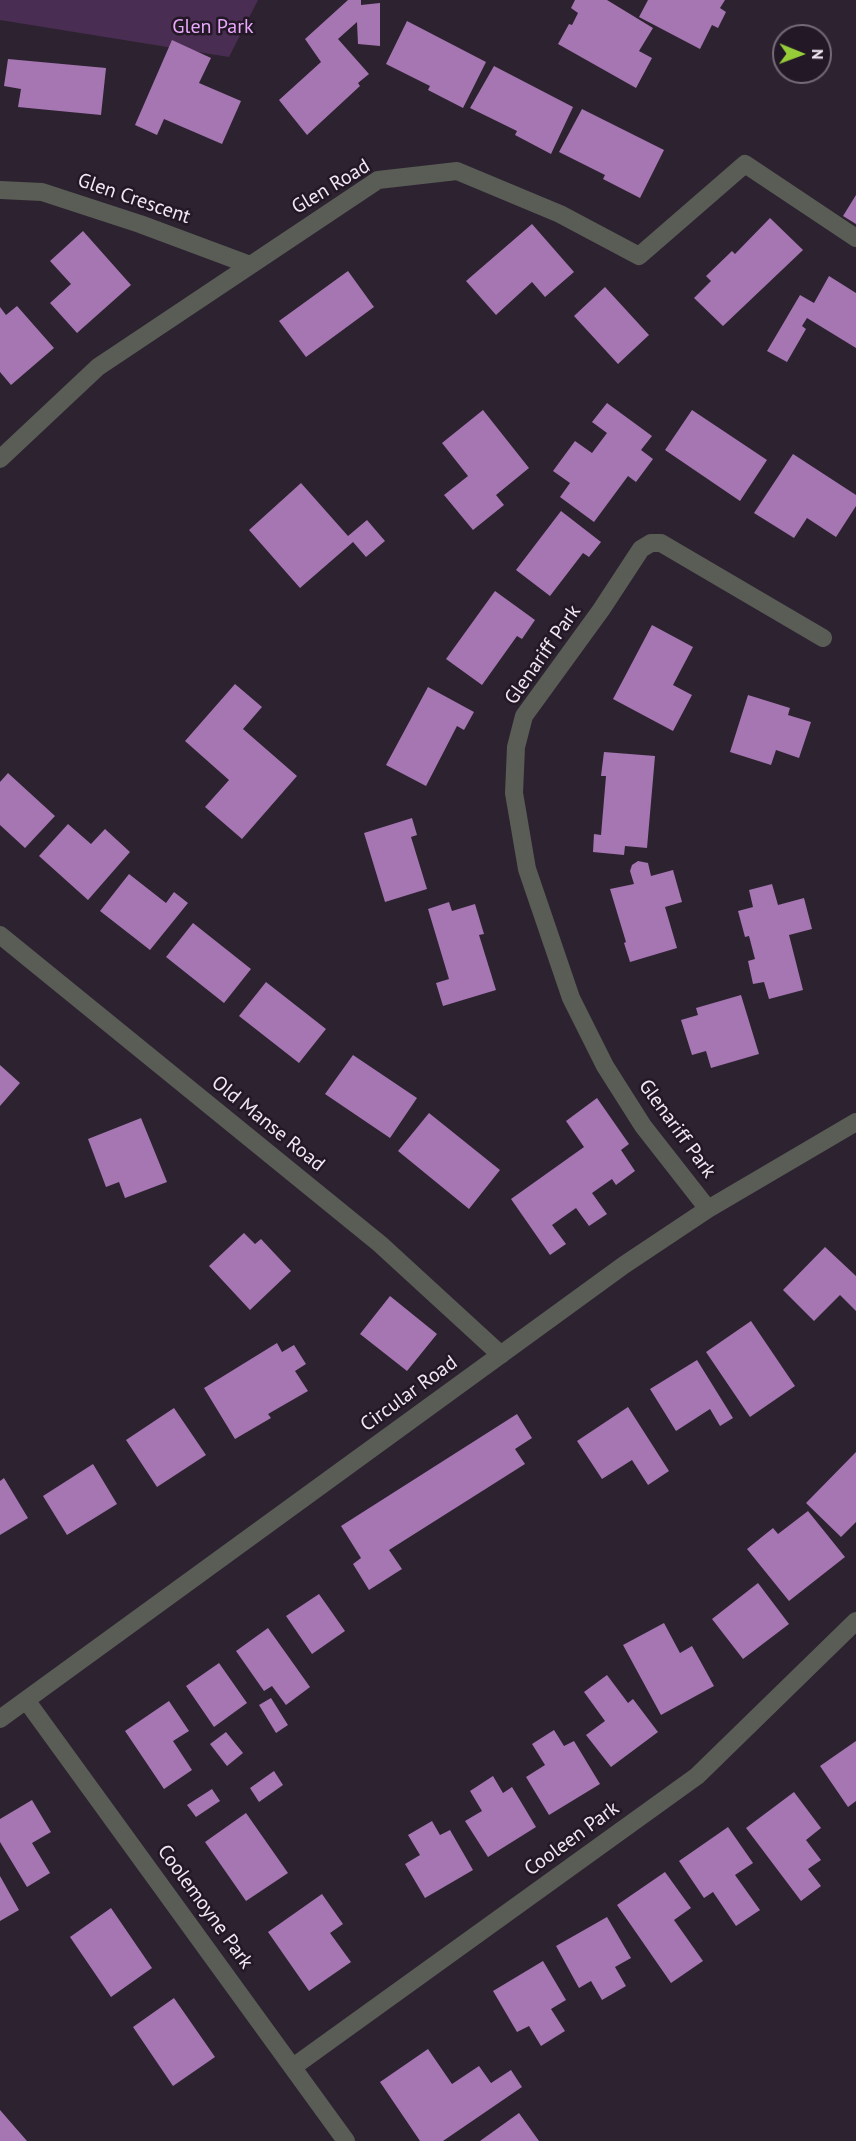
<!DOCTYPE html>
<html>
<head>
<meta charset="utf-8">
<style>
	body { margin:0 }
	#map { position:relative; width:856px; height:2141px; overflow:hidden; background:#2d2230; font-family:"PT Sans",sans-serif }
	canvas { display:block }
	.north { position:absolute; left:772px; top:24px; width:60px; height:60px; box-sizing:border-box; background:#231826; border:2px solid #756b78; border-radius:50%; rotate:91deg; font-size:16px; font-weight:700; line-height:24px; text-align:center; color:#f0e8f2 }
	.north::after { content:''; display:block; margin:auto; width:21px; height:27px; background:#97cc39; clip-path:polygon(50% 0,100% 100%,50% 72%,0 100%) }
</style>
</head>
<body>
<div id="map">
<canvas width="856" height="2141"></canvas>
<div class="north">N</div>
</div>
<script>
const c = document.querySelector('canvas').getContext('2d');
c.lineJoin = 'round';
function paint(path, color) {
  c.fillStyle = color;
  c.fill(path, 'evenodd');
}
function poly(rows) {
  const path = new Path2D();
  for (const r of rows) {
    path.moveTo(r[0], r[1]);
    for (let i = 2; i < r.length; i += 2) path.lineTo(r[i], r[i + 1]);
  }
  return path;
}
function strokePath(path, color, width, dash) {
  c.strokeStyle = color;
  c.lineWidth = width;
  c.lineCap = dash ? 'butt' : 'round';
  c.setLineDash(dash || []);
  c.stroke(path);
}
function write(font, color, halo, rows, align = 'center') {
  c.font = font + ' "PT Sans",sans-serif';
  c.lineWidth = 5;
  c.setLineDash([]);
  c.textBaseline = 'middle';
  c.strokeStyle = halo;
  c.fillStyle = color;
  for (const [text, x, y, turn = 0] of rows) {
    c.save();
    c.translate(x, y);
    c.rotate((+turn || 0) * Math.PI / 180);
    c.textAlign = isNaN(turn) ? turn : align;
    if (halo) c.strokeText(text, 0, 0);
    c.fillText(text, 0, 0);
    c.restore();
  }
}
paint(poly([
	[0,0,258,0,229,57,0,20]
]), '#4a2d52');
paint(poly([
	[348,0,361,0,361,5,380,3,380,46,358,44,357,22,338,39,369,74,358,83,360,86,307,135,279,100,321,62,305,39],
	[575,0,607,0,653,28,639,51,652,58,636,88,558,44,569,24,572,25,578,13,571,8],
	[648,0,725,0,720,8,726,12,718,28,712,25,700,49,639,17],
	[407,21,486,62,463,108,428,90,430,86,386,64],
	[172,40,211,58,199,83,241,101,222,144,164,119,157,135,135,125],
	[8,59,106,68,101,115,18,107,21,89,4,86],
	[494,66,573,107,551,154,515,135,517,131,470,108],
	[582,109,664,150,640,198,603,179,605,175,559,152],
	[856,195,856,224,843,216],
	[770,218,803,250,723,326,694,298,711,281,706,276,732,251,735,254],
	[532,224,574,272,545,297,532,282,496,315,466,281],
	[83,231,131,285,77,333,50,303,71,284,50,261],
	[348,271,374,307,306,357,279,321],
	[829,276,856,293,856,348,807,318,802,326,806,329,787,362,767,351,800,295,814,303],
	[605,287,649,335,618,364,574,316],
	[17,306,54,348,11,385,0,372,0,307,6,315],
	[607,403,652,436,641,450,653,459,636,482,628,476,594,522,560,497,570,483,553,471,575,441,592,453,607,433,592,422],
	[483,410,529,468,496,495,504,505,473,530,444,495,468,476,442,443],
	[692,410,767,460,740,501,665,450],
	[793,454,856,495,856,506,836,537,807,518,794,538,754,513],
	[301,483,348,536,367,520,385,541,366,557,353,542,300,588,249,530],
	[561,511,601,542,589,557,583,553,550,596,516,570],
	[495,591,535,620,522,639,517,636,482,685,446,659],
	[652,625,693,647,673,685,692,695,673,731,613,699],
	[235,684,262,707,243,729,297,776,242,839,205,807,229,780,185,741],
	[428,687,474,712,464,730,457,726,426,786,386,765],
	[748,695,790,708,788,715,811,722,799,758,776,750,771,765,730,752],
	[604,752,655,756,647,848,625,846,624,855,593,852,594,834,601,835,606,776,601,776],
	[8,773,55,816,25,848,0,825,0,782],
	[412,818,417,835,411,837,427,889,385,902,364,833],
	[68,824,91,844,105,829,130,852,88,900,39,856],
	[638,861,648,863,651,876,673,870,682,902,665,907,677,948,630,962,624,943,626,942,610,889,634,884,630,871,632,865],
	[129,874,166,903,174,892,188,903,150,950,100,911],
	[772,884,778,905,804,898,812,929,789,935,803,990,769,999,764,982,753,984,748,961,755,959,749,936,745,937,738,911,753,907,749,890],
	[449,902,452,911,475,904,484,934,479,935,496,990,443,1006,436,983,449,979,428,909],
	[193,923,251,969,224,1003,166,957],
	[266,982,326,1029,299,1063,239,1016],
	[741,995,759,1054,711,1068,706,1051,692,1055,681,1020,698,1015,696,1008],
	[353,1055,417,1098,390,1138,325,1094],
	[0,1065,20,1083,0,1106],
	[597,1098,629,1144,621,1150,635,1171,616,1185,612,1179,592,1193,607,1214,589,1226,576,1208,552,1225,566,1244,550,1255,511,1199,584,1147,566,1121],
	[429,1113,500,1170,469,1209,398,1151],
	[141,1118,167,1182,125,1198,119,1182,106,1187,88,1139],
	[244,1233,255,1244,261,1239,291,1271,250,1310,209,1266],
	[825,1247,856,1276,856,1311,840,1295,814,1321,783,1290],
	[390,1296,437,1334,407,1371,360,1334],
	[751,1321,795,1386,750,1417,706,1352],
	[277,1343,282,1352,294,1345,306,1364,295,1371,308,1391,268,1414,271,1418,235,1439,204,1388],
	[697,1360,733,1418,720,1426,710,1409,676,1431,650,1389],
	[628,1407,669,1471,648,1485,632,1460,602,1479,577,1441],
	[174,1408,206,1455,157,1487,126,1440],
	[517,1414,532,1438,515,1449,525,1464,389,1550,402,1569,369,1590,353,1564,361,1558,341,1526],
	[856,1452,856,1522,841,1537,806,1503],
	[93,1464,117,1504,67,1535,43,1496],
	[4,1478,28,1518,0,1535,0,1481],
	[808,1511,845,1557,789,1601,747,1549,773,1528,778,1534],
	[758,1583,789,1624,743,1659,712,1619],
	[319,1594,345,1631,312,1654,286,1616],
	[664,1623,680,1653,692,1646,714,1686,661,1715,623,1645],
	[268,1628,310,1687,286,1705,272,1686,264,1691,236,1651],
	[219,1663,247,1703,214,1727,186,1686],
	[607,1675,628,1703,633,1699,658,1732,611,1767,586,1735,605,1721,584,1692],
	[271,1698,288,1725,276,1733,259,1705],
	[169,1701,189,1731,173,1741,192,1770,164,1789,125,1731],
	[554,1730,564,1746,574,1741,600,1784,549,1815,526,1777,545,1765,532,1744],
	[226,1732,243,1753,227,1766,210,1744],
	[856,1741,856,1801,848,1807,820,1766],
	[274,1771,283,1785,259,1802,250,1788],
	[493,1776,503,1793,512,1787,536,1827,488,1857,465,1821,482,1811,470,1791],
	[212,1789,220,1801,196,1817,187,1805],
	[794,1792,821,1828,806,1840,821,1860,808,1869,821,1886,801,1901,746,1828],
	[32,1800,51,1832,32,1843,50,1873,27,1887,0,1842,0,1819],
	[246,1813,288,1873,246,1901,205,1842],
	[432,1821,440,1835,450,1830,473,1870,425,1898,405,1864,420,1855,408,1835],
	[728,1827,753,1863,735,1875,760,1910,736,1926,713,1892,704,1898,679,1861],
	[665,1872,691,1908,674,1920,703,1961,671,1983,617,1905],
	[0,1876,19,1910,0,1921],
	[322,1894,343,1924,330,1933,351,1962,309,1991,268,1932],
	[111,1908,152,1968,111,1997,70,1937],
	[607,1917,631,1958,615,1967,626,1986,602,2000,591,1981,579,1988,556,1946],
	[543,1961,566,2000,551,2009,565,2031,541,2046,529,2026,517,2032,493,1991],
	[174,1998,215,2057,173,2086,133,2027],
	[428,2049,452,2084,479,2066,491,2083,511,2070,522,2087,443,2141,420,2141,380,2082],
	[0,2110,27,2141,0,2141],
	[519,2113,539,2141,480,2141]
]), '#a576b2');
strokePath(poly([
	[0,190,42,192,140,224,250,265],
	[0,459,98,367,378,180,457,171,560,214,639,256,745,164,856,238],
	[0,935,380,1244,501,1355],
	[708,1209,643,1126,605,1066,571,998,527,869,514,793,516,747,524,716,601,610,641,549,651,543,661,543,823,638],
	[26,1700,346,2141],
	[0,1719,624,1265,708,1209,856,1122],
	[293,2067,697,1776,856,1621]
]), '#595d55', 18);
write('20px', '#e9a8fb', '#231826', [
	["Glen Park",213,27]
]);
write('20px', '#f0e8f2', '#231826', [
	["Glen Road",331,187,-31],
	["Glen Crescent",134,199,19],
	["Glenariff Park",543,655,-55],
	["Old Manse Road",268,1124,39],
	["Glenariff Park",677,1129,54],
	["Circular Road",409,1394,-36],
	["Cooleen Park",572,1839,-36],
	["Coolemoyne Park",205,1907,54]
]);
</script>
</body>
</html>
